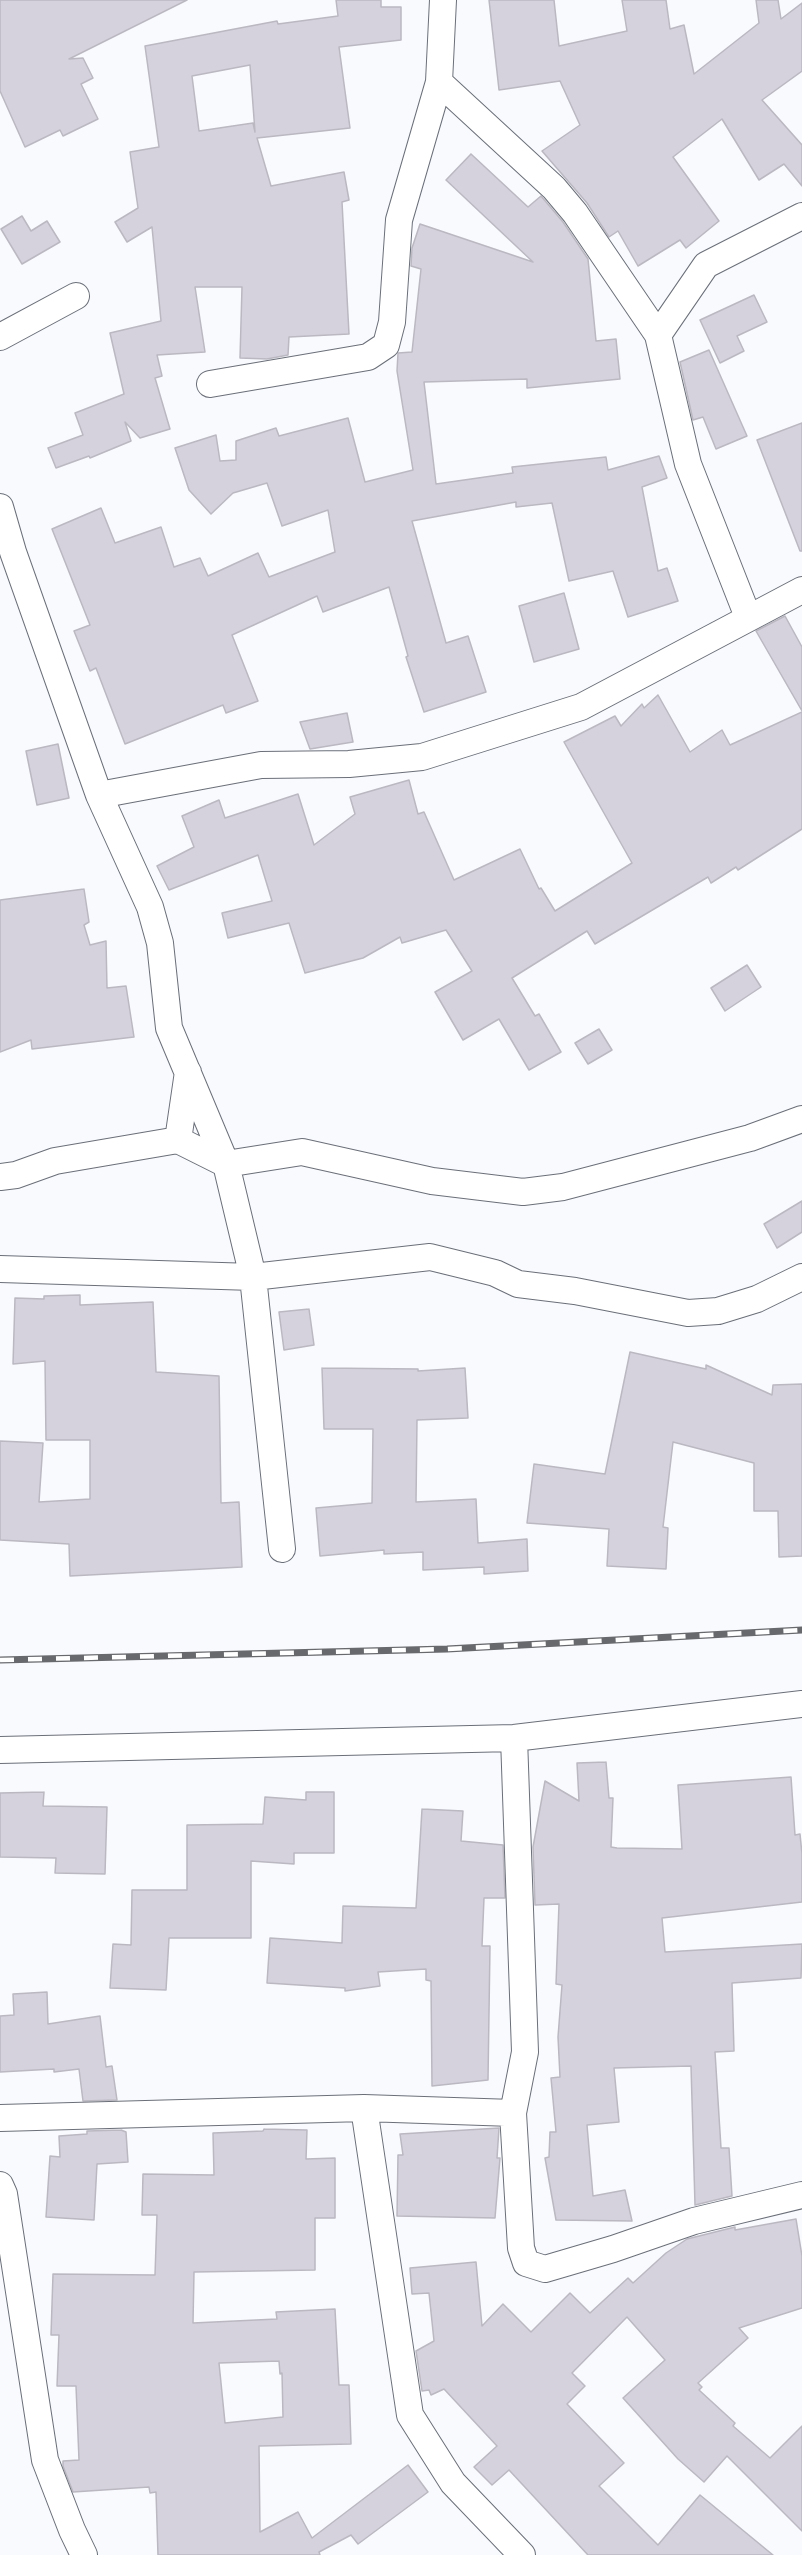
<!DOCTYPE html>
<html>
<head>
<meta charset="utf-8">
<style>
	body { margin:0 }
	canvas { display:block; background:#f8fafe }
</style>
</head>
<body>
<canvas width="802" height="2555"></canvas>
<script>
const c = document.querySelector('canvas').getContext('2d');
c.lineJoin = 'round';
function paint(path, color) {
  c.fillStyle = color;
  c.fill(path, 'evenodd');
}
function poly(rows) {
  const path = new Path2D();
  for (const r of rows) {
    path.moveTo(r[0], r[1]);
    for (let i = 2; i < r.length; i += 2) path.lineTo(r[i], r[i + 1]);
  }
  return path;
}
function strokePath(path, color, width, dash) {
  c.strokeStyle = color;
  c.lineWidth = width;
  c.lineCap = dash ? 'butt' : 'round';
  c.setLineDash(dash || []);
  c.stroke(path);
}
const building = poly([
	[0,0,187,0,69,59,83,58,93,78,81,84,98,119,63,136,60,130,25,147,0,91,0,0],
	[336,0,381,0,381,7,401,7,401,40,339,47,350,128,257,138,271,186,344,172,349,200,342,202,349,334,289,337,288,355,267,359,240,358,242,287,195,287,205,352,157,355,162,376,155,378,170,429,140,438,125,422,131,441,90,458,89,456,56,468,48,448,83,435,75,413,124,394,110,333,161,321,152,227,127,242,115,222,138,208,130,152,159,147,145,46,277,21,278,24,338,16,336,0],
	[250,65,255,132,253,123,199,131,192,76,250,65],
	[489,0,554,0,559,46,627,31,622,0,666,0,670,29,684,25,694,74,759,23,756,0,778,0,781,19,802,3,802,71,762,100,802,145,802,186,784,164,759,180,722,119,673,157,719,221,686,248,680,240,638,266,618,231,609,237,587,203,542,151,580,125,560,81,499,90,489,0],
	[471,154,528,207,541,196,563,222,588,259,596,341,616,339,620,379,527,388,527,379,424,382,436,484,513,473,512,467,606,457,608,470,659,456,667,478,642,487,658,571,667,568,678,601,628,617,613,571,569,581,552,503,516,507,516,502,412,521,446,643,468,636,486,692,424,712,406,657,408,656,389,587,323,612,317,596,232,635,258,701,226,713,223,705,125,744,96,668,90,671,74,631,90,625,52,529,101,508,115,543,161,527,174,567,200,558,208,576,258,553,269,577,335,552,328,510,282,526,267,483,233,493,211,514,189,490,175,448,216,435,220,461,236,460,236,441,276,428,279,436,348,418,365,482,413,470,397,371,398,353,412,352,421,269,411,266,412,248,420,224,533,262,446,180,471,154],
	[22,216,31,231,47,221,60,242,22,264,1,229,22,216],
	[754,295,767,322,737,336,744,351,720,363,700,320,754,295],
	[709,350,747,436,716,449,703,417,693,420,680,362,709,350],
	[802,423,802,551,800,551,757,440,802,423],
	[564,593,579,649,534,662,519,606,564,593],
	[785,616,802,647,802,711,756,631,785,616],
	[658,695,690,752,722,730,730,745,802,712,802,829,738,870,736,867,711,883,708,877,595,944,587,931,512,978,535,1016,539,1014,561,1052,529,1070,499,1019,463,1040,435,992,472,971,446,930,402,943,400,937,363,958,305,973,289,923,228,938,222,913,272,901,258,855,169,890,157,866,194,847,182,816,219,800,225,818,298,794,314,845,355,814,350,797,409,780,418,814,424,812,454,880,520,849,539,889,541,888,555,911,632,863,564,742,615,716,621,726,642,704,644,708,658,695],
	[347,713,353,742,310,749,300,722,347,713],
	[58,744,69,798,37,805,26,751,58,744],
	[84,889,89,922,84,925,90,945,106,941,107,988,126,986,134,1037,32,1049,31,1040,0,1052,0,900,84,889],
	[747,965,761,987,725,1011,711,988,747,965],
	[599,1029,612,1050,588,1064,575,1043,599,1029],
	[802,1201,802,1232,777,1248,764,1224,802,1201],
	[80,1295,80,1305,153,1302,156,1372,219,1376,221,1503,239,1502,242,1567,70,1576,69,1544,0,1540,0,1441,43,1443,39,1502,90,1499,90,1440,46,1440,45,1361,13,1364,15,1298,44,1299,44,1296,80,1295],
	[309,1309,314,1345,284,1350,279,1312,309,1309],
	[630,1352,706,1369,706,1365,772,1395,773,1385,802,1384,802,1556,779,1557,778,1511,754,1511,754,1463,673,1442,663,1527,668,1528,666,1569,607,1566,609,1529,527,1523,534,1464,605,1474,630,1352],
	[322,1368,418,1369,418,1371,465,1368,468,1418,417,1420,416,1502,476,1499,478,1543,527,1539,528,1571,484,1574,484,1567,423,1570,423,1552,384,1554,384,1550,320,1556,316,1508,372,1503,373,1429,324,1429,322,1368],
	[606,1762,609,1798,613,1798,611,1847,617,1848,682,1849,678,1785,791,1777,795,1835,800,1834,802,1854,802,1902,662,1918,665,1952,802,1944,801,1978,732,1983,734,2051,715,2052,721,2148,729,2148,732,2196,695,2205,691,2066,614,2068,619,2122,587,2125,593,2196,625,2190,632,2221,556,2220,545,2158,549,2157,550,2132,556,2132,551,2078,560,2077,558,2037,562,1985,556,1984,559,1904,535,1905,533,1847,545,1781,579,1801,577,1763,606,1762],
	[44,1792,43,1806,107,1807,105,1874,55,1873,56,1858,0,1857,0,1793,44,1792],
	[306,1792,334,1792,334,1853,294,1853,294,1864,251,1861,251,1938,169,1938,166,1990,110,1988,113,1944,131,1945,132,1890,187,1890,187,1825,263,1824,265,1797,306,1800,306,1792],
	[422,1809,463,1811,461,1841,503,1845,505,1898,484,1898,482,1946,490,1946,488,2080,432,2086,431,1981,426,1980,426,1969,378,1972,380,1986,345,1991,345,1988,267,1983,270,1938,342,1943,343,1906,416,1908,422,1809],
	[47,1992,48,2024,100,2016,106,2067,112,2066,117,2100,83,2101,79,2069,54,2072,54,2069,0,2072,0,2016,14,2015,13,1994,47,1992],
	[499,2128,497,2158,500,2158,495,2218,397,2216,398,2155,403,2155,400,2134,499,2128],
	[264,2129,307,2130,306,2159,335,2158,335,2218,315,2218,315,2270,194,2272,193,2323,277,2319,276,2312,335,2309,339,2385,349,2385,351,2444,259,2446,260,2532,298,2512,312,2538,408,2465,428,2492,358,2544,351,2535,319,2552,320,2555,158,2555,156,2492,150,2493,149,2487,73,2492,63,2466,63,2461,79,2460,76,2386,57,2386,59,2335,51,2335,53,2274,155,2275,157,2215,142,2215,143,2174,214,2175,213,2133,263,2131,264,2129],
	[279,2361,280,2374,282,2373,283,2417,225,2423,219,2363,279,2361],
	[121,2130,126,2132,128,2162,97,2164,94,2220,46,2217,50,2156,60,2157,59,2136,87,2134,87,2131,121,2130],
	[796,2219,802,2256,802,2308,739,2328,748,2338,698,2383,702,2387,699,2390,735,2423,733,2426,770,2458,802,2426,802,2531,727,2456,704,2482,678,2459,623,2398,665,2360,627,2317,572,2373,585,2386,567,2404,624,2463,599,2486,658,2545,700,2495,773,2555,588,2555,509,2470,492,2485,474,2467,497,2446,444,2389,431,2395,429,2390,422,2391,416,2351,434,2341,429,2293,412,2294,410,2268,476,2262,482,2326,503,2304,531,2332,570,2293,590,2313,628,2278,633,2283,666,2253,687,2239,735,2227,735,2230,796,2219]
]);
paint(building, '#d5d2dd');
strokePath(building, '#bbb8c2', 1.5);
const street = poly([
	[439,82,554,188,575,213,658,335,688,464,748,617],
	[658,335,706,265,802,216],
	[0,337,76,296],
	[210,384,368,357,386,345,392,322,399,220,439,82,443,0],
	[0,507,13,552,99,795,150,907,160,943,169,1028,226,1164,253,1277,282,1549],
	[99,795,261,765,349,764,422,757,581,707,802,590],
	[178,1140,188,1072],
	[0,1177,16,1175,55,1161,178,1140,226,1164,302,1152,432,1181,523,1192,563,1187,750,1138,802,1119],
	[0,1269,253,1277,430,1257,495,1273,518,1284,575,1291,688,1313,718,1311,757,1299,802,1277],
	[514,1738,525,2052,513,2113,521,2248,526,2263,545,2269,613,2249,694,2221,802,2195],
	[0,1750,514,1738,802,1704],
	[364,2108,410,2415,453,2483,522,2555],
	[0,2118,364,2108,513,2113],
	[0,2185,4,2194,45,2460,72,2530,84,2555]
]);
strokePath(street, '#6b6f78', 28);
strokePath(street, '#fff', 26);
const rail = poly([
	[0,1660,447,1649,802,1630]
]);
strokePath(rail, '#68696d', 7);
strokePath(rail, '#fff', 4.5, [14]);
</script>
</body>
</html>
